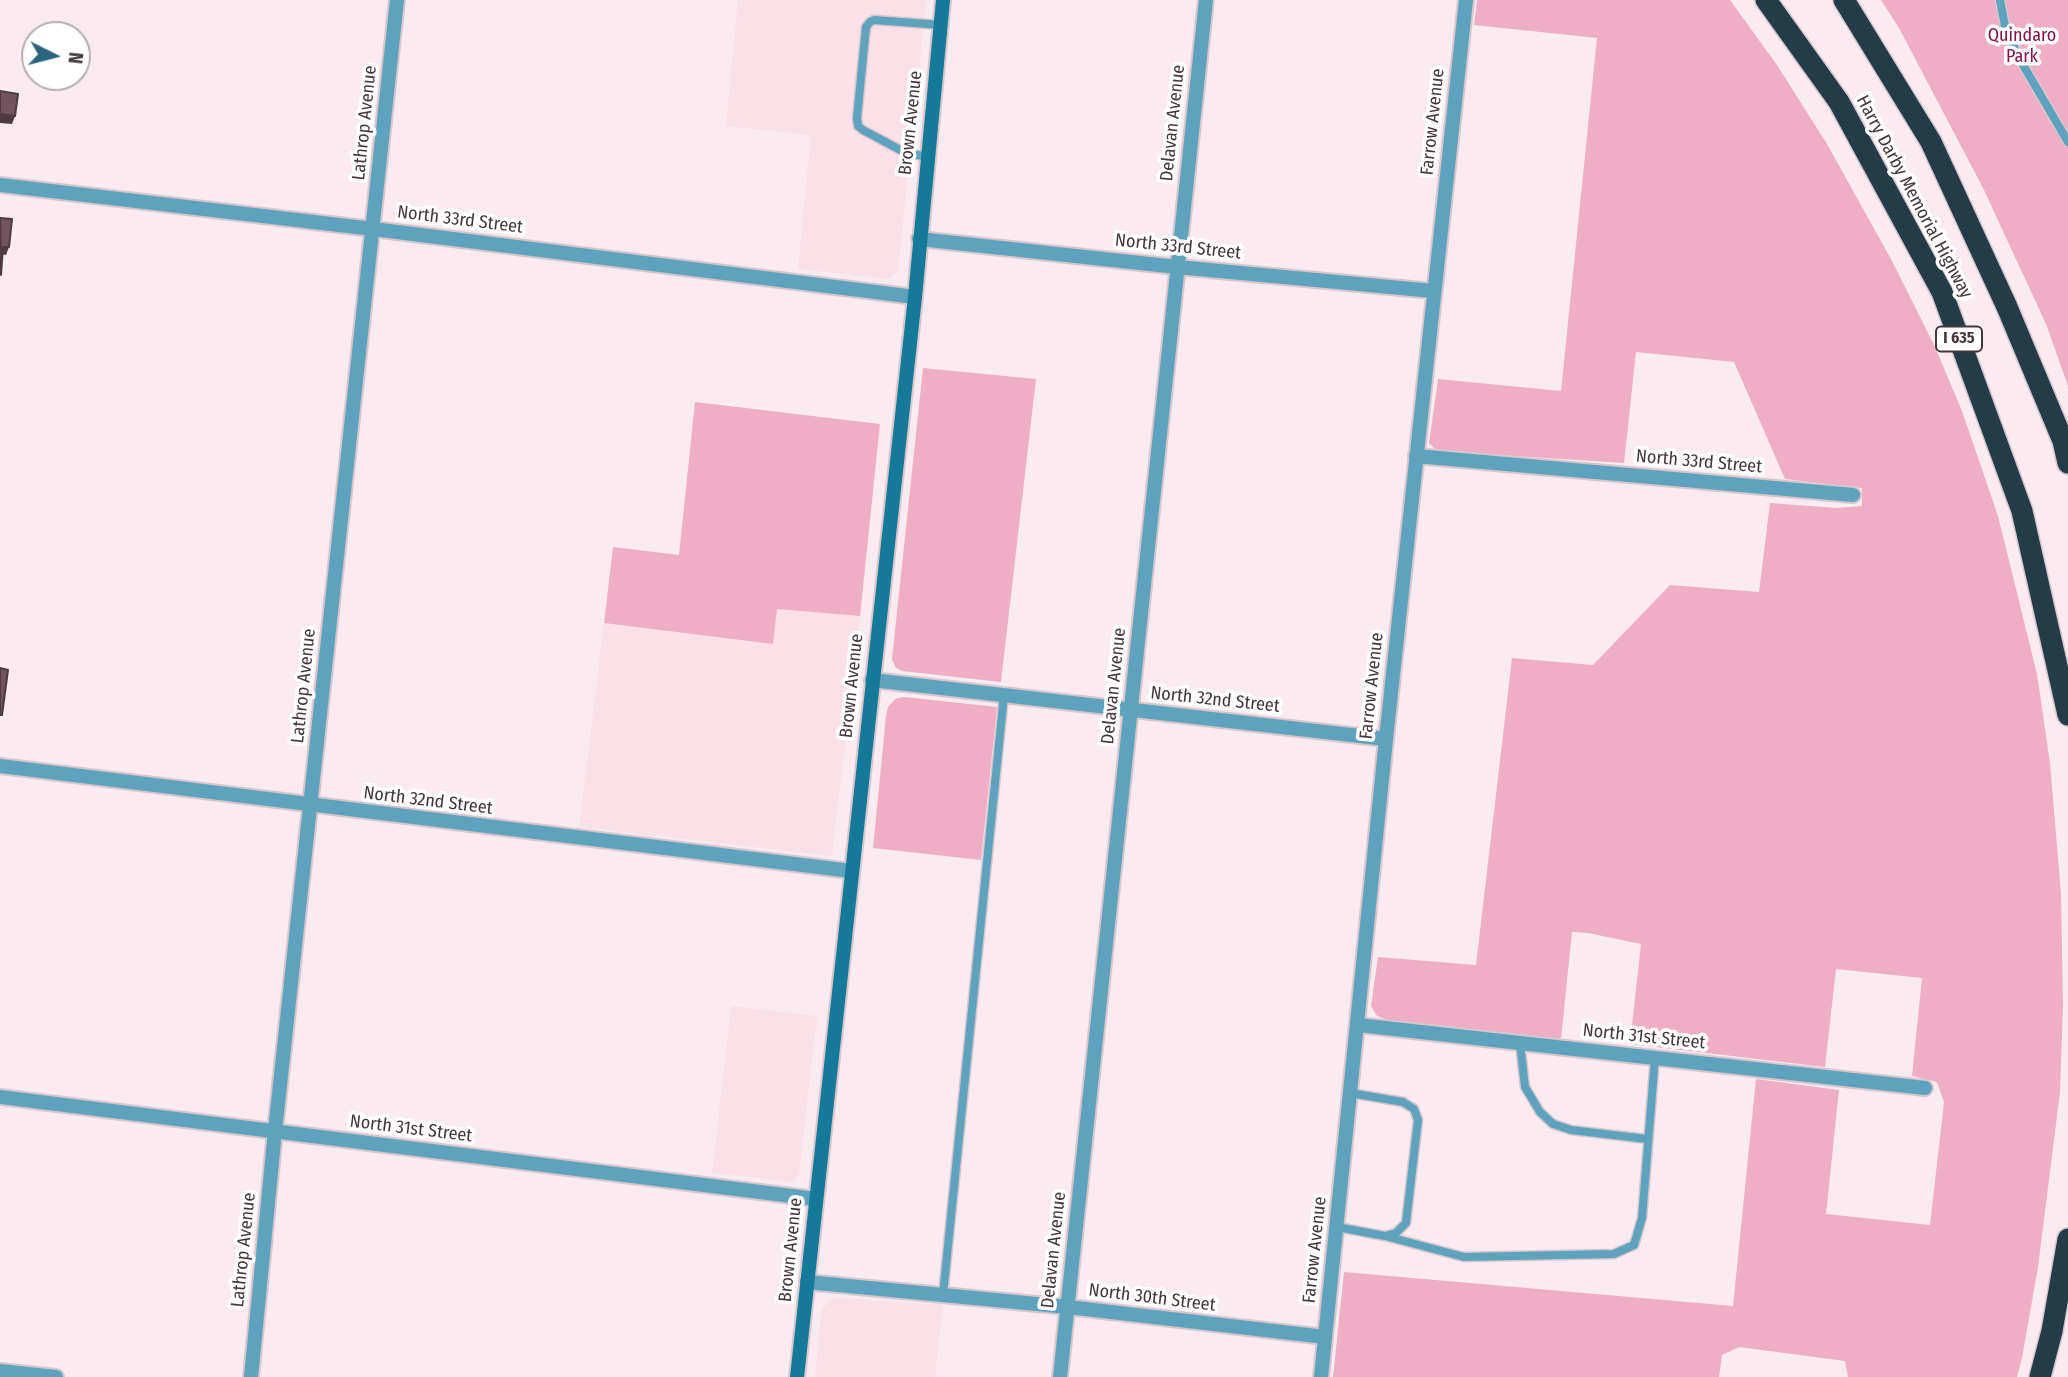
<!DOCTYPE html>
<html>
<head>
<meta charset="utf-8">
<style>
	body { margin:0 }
	#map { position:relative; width:2068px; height:1377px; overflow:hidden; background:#faebf0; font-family:"Fira Sans Condensed",sans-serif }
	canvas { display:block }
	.north { position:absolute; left:21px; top:21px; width:70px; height:70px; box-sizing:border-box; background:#fff; border:2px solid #b4afb1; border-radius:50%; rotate:96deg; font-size:19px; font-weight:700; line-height:28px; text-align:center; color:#44363b }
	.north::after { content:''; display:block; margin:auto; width:24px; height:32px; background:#29667d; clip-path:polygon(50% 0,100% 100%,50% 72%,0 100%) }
</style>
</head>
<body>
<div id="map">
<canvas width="2068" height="1377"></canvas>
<div class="north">N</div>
</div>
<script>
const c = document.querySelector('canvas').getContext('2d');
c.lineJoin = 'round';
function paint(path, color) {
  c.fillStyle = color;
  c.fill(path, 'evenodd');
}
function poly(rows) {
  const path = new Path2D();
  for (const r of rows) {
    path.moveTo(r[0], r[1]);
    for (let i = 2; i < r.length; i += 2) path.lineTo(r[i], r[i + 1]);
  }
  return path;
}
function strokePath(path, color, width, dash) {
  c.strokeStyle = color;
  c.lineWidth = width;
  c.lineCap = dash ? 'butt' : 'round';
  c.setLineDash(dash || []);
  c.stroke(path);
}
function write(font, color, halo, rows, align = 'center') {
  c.font = font + ' "Fira Sans Condensed",sans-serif';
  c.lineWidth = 7;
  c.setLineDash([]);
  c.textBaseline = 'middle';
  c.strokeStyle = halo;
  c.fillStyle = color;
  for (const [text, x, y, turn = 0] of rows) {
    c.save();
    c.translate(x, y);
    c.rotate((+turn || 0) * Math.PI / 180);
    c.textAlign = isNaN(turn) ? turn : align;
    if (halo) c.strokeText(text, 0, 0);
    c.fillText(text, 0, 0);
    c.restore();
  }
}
paint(poly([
	[738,0,926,0,898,270,889,279,798,269,811,135,726,126],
	[777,609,860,616,832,856,579,827,604,623,773,644],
	[731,1006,817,1016,799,1175,793,1182,712,1173],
	[835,1298,943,1305,935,1377,815,1377,821,1312,827,1303]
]), '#fbe0e8');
paint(poly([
	[1477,0,1730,0,1777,65,1827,144,1892,261,1935,347,1962,411,1998,516,2037,674,2050,763,2061,894,2063,1005,2060,1092,2038,1267,2022,1358,2017,1377,1848,1377,1845,1361,1739,1347,1722,1355,1719,1377,1333,1377,1344,1272,1733,1306,1756,1079,1839,1090,1826,1214,1930,1225,1944,1102,1937,1082,1912,1076,1922,978,1836,969,1825,1067,1630,1044,1641,944,1588,933,1572,932,1561,1039,1391,1021,1377,1016,1371,1006,1378,957,1476,965,1512,658,1593,665,1670,585,1759,592,1770,503,1837,508,1862,506,1862,488,1785,479,1734,362,1636,352,1624,463,1437,451,1429,443,1438,379,1561,391,1597,38,1474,25],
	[1881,0,2068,0,2068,386,2046,324,1983,188,1899,28],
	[923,368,1036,379,1001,682,902,671,896,668,892,659],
	[695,402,880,424,860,616,777,609,773,644,604,623,613,547,679,555],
	[904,697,997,707,981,860,873,848,886,716,888,707,895,699]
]), '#efaec5');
const lane = poly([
	[2000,0,2005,26,2019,58,2068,142],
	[927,157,904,152,863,130,858,126,857,118,866,27,870,22,874,20,941,25],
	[1520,1043,1525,1087,1540,1112,1553,1124,1571,1130,1647,1139],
	[1337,1227,1385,1236,1396,1233,1406,1223,1418,1120,1414,1109,1403,1102,1350,1093],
	[1385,1236,1464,1257,1614,1254,1634,1245,1642,1218,1655,1058],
	[943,1295,1004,695]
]);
const street = poly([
	[0,185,373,229,915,297],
	[919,239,1177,267,1433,291],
	[1416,456,1853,495],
	[872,680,1386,739],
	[0,766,851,871],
	[1358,1025,1925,1088],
	[0,1097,816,1199],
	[807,1282,1068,1307,1325,1337],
	[0,1371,56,1377],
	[251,1377,275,1131,397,0],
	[1060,1377,1206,0],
	[1321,1377,1386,739,1466,0]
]);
const secondary = poly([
	[797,1377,915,297,943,0]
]);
const highway = poly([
	[1766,0,1839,102,1942,292,2022,511,2068,715],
	[1844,0,1931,142,2007,307,2063,441,2068,463],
	[2040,1377,2052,1331,2068,1239]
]);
strokePath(lane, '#d6c7cc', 11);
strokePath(street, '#d6c7cc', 18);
strokePath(secondary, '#d6c7cc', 18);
strokePath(highway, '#d6c7cc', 24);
strokePath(lane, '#5ea2be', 8);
strokePath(street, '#5ea2be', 14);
strokePath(secondary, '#157999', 14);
strokePath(highway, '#233c47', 21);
paint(poly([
	[0,114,15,116,12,124,0,123],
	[3,247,9,247,6,255,1,254]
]), '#503a42');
const building = poly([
	[0,91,18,94,15,116,0,114,0,91],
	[0,218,12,219,9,247,3,247,1,275,0,218],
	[0,668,8,670,2,715,0,715,0,668]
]);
paint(building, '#72535e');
strokePath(building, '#503a42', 2);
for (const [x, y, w] of [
	[1959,339,46]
]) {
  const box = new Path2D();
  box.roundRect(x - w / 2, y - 12.5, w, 25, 5);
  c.fillStyle = '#fff';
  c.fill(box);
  strokePath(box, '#44363b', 2);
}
write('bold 16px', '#44363b', null, [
	["I 635",1959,339]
]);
write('18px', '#81144c', '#fff', [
	["Quindaro",2022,36],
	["Park",2022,57]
]);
write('18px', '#44363b', '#fff', [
	["Farrow Avenue",1433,122,-84],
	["Lathrop Avenue",365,123,-84],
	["Brown Avenue",911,123,-84],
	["Delavan Avenue",1173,123,-84],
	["Harry Darby Memorial Highway",1914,197,62],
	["North 33rd Street",460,220,7],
	["North 33rd Street",1178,247,6],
	["North 33rd Street",1699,462,5],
	["Lathrop Avenue",304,686,-84],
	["Brown Avenue",852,686,-84],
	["Delavan Avenue",1114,686,-84],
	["Farrow Avenue",1372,686,-84],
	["North 32nd Street",1215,700,6],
	["North 32nd Street",428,801,7],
	["North 31st Street",1644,1037,6],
	["North 31st Street",411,1129,7],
	["Lathrop Avenue",244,1250,-84],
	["Brown Avenue",791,1250,-84],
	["Delavan Avenue",1054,1250,-84],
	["Farrow Avenue",1315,1250,-84],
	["North 30th Street",1152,1298,7]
]);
</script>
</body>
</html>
